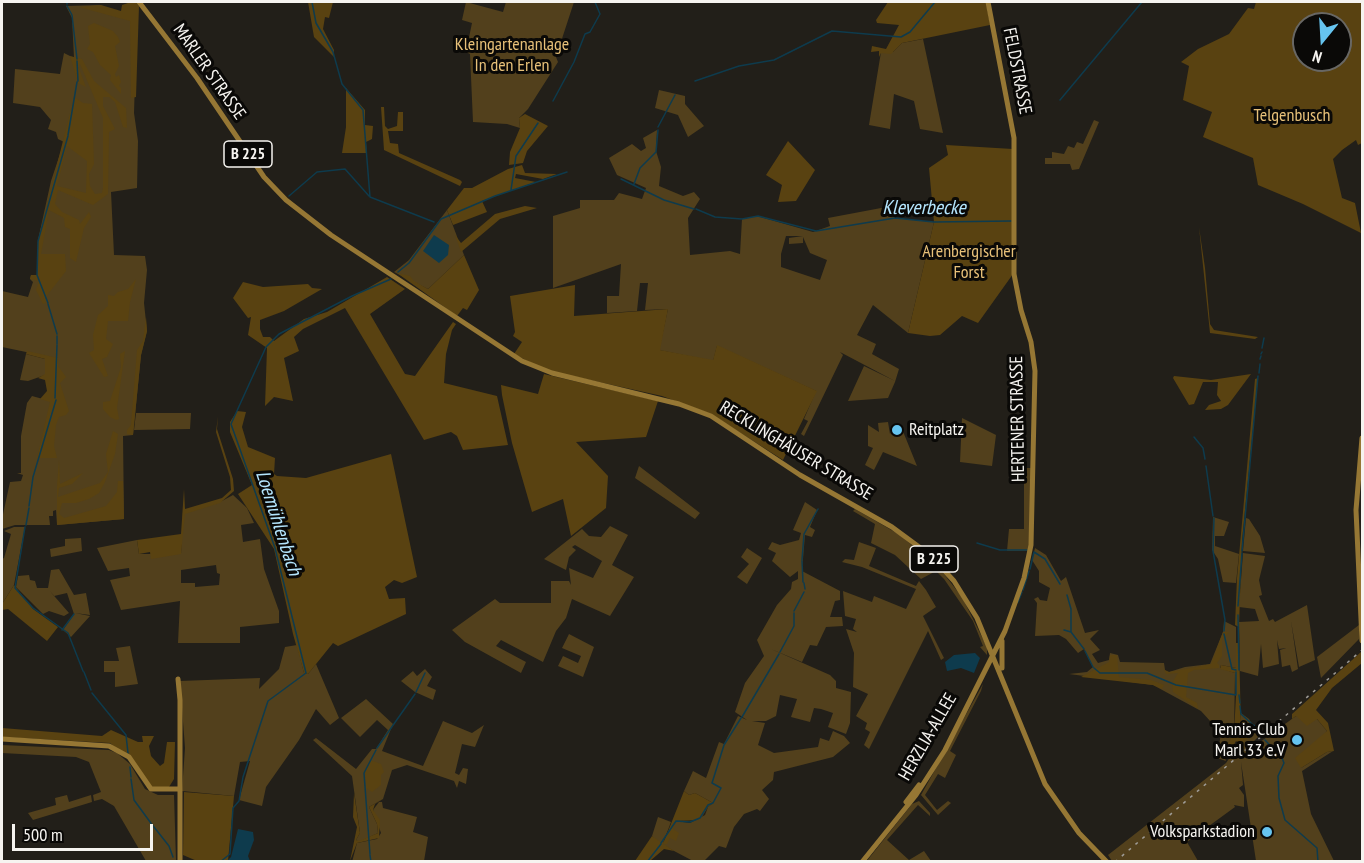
<!DOCTYPE html>
<html>
<head>
<meta charset="utf-8">
<style>
	body { margin:0 }
	#map { position:relative; width:1364px; height:863px; overflow:hidden; background:#221f19; font-family:"PT Sans Narrow",sans-serif }
	canvas { display:block }
	.frame { position:absolute; inset:0; border:3px solid #f6f4f0; pointer-events:none }
	.north { position:absolute; left:1292px; top:12px; width:60px; height:60px; box-sizing:border-box; background:#0a0907; border:2px solid #686764; border-radius:50%; rotate:198deg; font-size:16px; font-weight:700; line-height:24px; text-align:center; color:#f6f4f0 }
	.north::after { content:''; display:block; margin:auto; width:21px; height:27px; background:#66c4ef; clip-path:polygon(50% 0,100% 100%,50% 72%,0 100%) }
	.scale { position:absolute; left:12px; top:824px; width:141px; height:27px; box-sizing:border-box; border:3px solid #f6f4f0; border-top:0; padding-left:8px; font-size:18px; line-height:21px; white-space:nowrap; color:#f6f4f0; -webkit-text-stroke:4px #0a0907; paint-order:stroke }
</style>
</head>
<body>
<div id="map">
<canvas width="1364" height="863"></canvas>
<div class="frame"></div>
<div class="north">N</div>
<div class="scale">500 m</div>
</div>
<script>
const c = document.querySelector('canvas').getContext('2d');
c.lineJoin = 'round';
function paint(path, color) {
  c.fillStyle = color;
  c.fill(path, 'evenodd');
}
function poly(rows) {
  const path = new Path2D();
  for (const r of rows) {
    path.moveTo(r[0], r[1]);
    for (let i = 2; i < r.length; i += 2) path.lineTo(r[i], r[i + 1]);
  }
  return path;
}
function strokePath(path, color, width, dash) {
  c.strokeStyle = color;
  c.lineWidth = width;
  c.lineCap = dash ? 'butt' : 'round';
  c.setLineDash(dash || []);
  c.stroke(path);
}
function write(font, color, halo, rows, align = 'center') {
  c.font = font + ' "PT Sans Narrow",sans-serif';
  c.lineWidth = 6;
  c.setLineDash([]);
  c.textBaseline = 'middle';
  c.strokeStyle = halo;
  c.fillStyle = color;
  for (const [text, x, y, turn = 0] of rows) {
    c.save();
    c.translate(x, y);
    c.rotate((+turn || 0) * Math.PI / 180);
    c.textAlign = isNaN(turn) ? turn : align;
    if (halo) c.strokeText(text, 0, 0);
    c.fillText(text, 0, 0);
    c.restore();
  }
}
paint(poly([
	[466,2,503,12,506,2,574,2,556,57,558,62,528,109,519,118,520,128,507,124,473,122,470,54,466,52,472,23,462,20],
	[99,5,137,17,134,113,138,141,137,188,111,192,114,255,145,256,147,270,144,303,147,331,141,355,133,435,123,436,124,519,57,525,56,510,53,511,53,516,49,516,50,525,15,525,2,529,2,519,10,482,21,481,23,475,17,473,21,473,21,436,27,403,32,396,50,401,50,357,2,347,2,291,28,297,33,282,30,279,31,275,37,275,38,240,51,181,64,142,58,139,56,132,48,129,51,120,40,107,13,103,15,69,60,74,64,53,74,58,72,18,66,6],
	[923,39,943,133,920,129,914,101,894,94,890,129,869,125,881,52,893,52,902,43],
	[659,90,685,96,685,104,704,126,688,137,678,115,655,108],
	[1094,120,1099,122,1079,169,1072,170,1070,164,1045,164,1045,158,1052,158,1052,152,1064,154,1068,146,1074,148,1077,142,1083,144],
	[657,130,656,151,661,167,659,186,683,196,694,192,700,199,688,218,690,255,730,251,740,254,742,219,757,216,813,232,830,226,828,218,897,205,895,218,934,222,908,333,873,305,857,335,876,344,872,354,899,369,895,382,888,398,848,401,864,366,895,381,840,352,843,355,804,436,801,434,808,421,804,419,816,391,717,346,713,361,659,350,668,309,645,310,648,283,640,283,637,311,607,313,607,296,619,296,621,264,553,288,553,216,580,208,580,200,614,200,619,193,642,199,646,188,617,175,609,158,632,144,641,151,646,148,643,138],
	[786,236,803,236,789,238,789,244,803,243,803,237,810,253,827,260,820,280,781,267,781,254],
	[447,210,464,255,428,289,394,272,409,260],
	[26,354,45,359,45,375,28,381,20,380],
	[136,413,191,413,190,429,134,430],
	[962,418,996,435,992,466,960,462],
	[888,422,890,434,891,429,900,424,917,466,883,452,874,470,865,465,873,448,868,446,868,425,879,432,878,423],
	[639,466,700,513,695,519,635,478],
	[1012,468,1033,468,1030,551,1007,551,1009,529,1024,529,1024,482,1011,479],
	[233,495,247,508,254,523,241,525,243,542,260,539,264,569,279,611,279,623,240,627,240,643,178,643,180,601,121,610,110,580,130,576,129,568,108,571,97,548,137,540,139,554,181,554,183,511,222,501],
	[216,565,217,573,220,574,219,585,195,587,195,583,181,583,181,570],
	[805,502,817,510,818,508,810,527,815,530,812,537,805,535,802,571,840,591,840,600,835,601,830,617,842,617,843,626,826,627,817,646,810,645,802,662,771,649,830,675,836,681,836,688,851,692,850,723,846,734,828,727,833,713,821,709,814,708,810,722,791,717,797,699,780,695,776,716,766,721,752,721,765,723,758,745,774,753,818,747,820,738,829,741,833,731,844,736,850,743,833,757,774,772,773,780,762,790,769,799,760,811,757,809,744,814,734,827,726,848,719,846,704,861,693,861,659,843,652,836,658,817,671,822,663,843,676,821,690,823,705,815,708,807,713,803,695,793,689,795,684,791,693,771,706,778,719,742,724,744,738,716,747,720,735,712,745,683,764,656,757,640,777,605,791,589,792,582,798,579,798,571,790,577,772,561,776,553,768,549,772,542,780,545,799,540,801,533,793,530],
	[855,509,900,535,940,569,962,597,987,647,987,655,980,647,983,646,973,621,944,579,936,571,921,579,895,555,871,543,875,524,853,511],
	[1213,517,1229,522,1224,536,1215,536,1215,546,1239,554,1236,583,1223,582,1218,559,1212,550],
	[1246,518,1249,519,1260,536,1265,553,1243,551],
	[610,526,628,535,612,565,634,577,610,616,572,599,566,618,556,631,543,662,501,640,496,646,526,662,521,673,465,642,452,630,495,599,500,603,551,603,551,581,569,581,571,585,569,568,593,578,602,561,575,545,572,547,576,550,569,557,566,570,544,559,582,529,589,536,601,537],
	[14,527,25,527,14,585,2,604,2,559,4,558,11,534,4,531],
	[81,538,82,551,51,557,50,549,65,546,65,539],
	[859,542,876,548,869,566,916,586,919,581,926,590,936,607,923,616,944,658,941,660,928,631,869,749,864,745,870,732,865,729,867,723,856,716,868,694,853,687,854,653,846,629,857,632,853,629,856,619,845,616,843,591,872,602,874,596,906,609,916,589,862,567,842,562,845,559,854,560],
	[747,548,762,558,747,584,737,577,749,564,741,557],
	[1035,548,1046,555,1061,581,1066,577,1085,633,1099,630,1090,639,1100,650,1092,654,1098,663,1109,660,1110,653,1118,655,1120,662,1164,663,1165,670,1169,672,1185,667,1210,664,1223,632,1224,621,1236,627,1236,668,1221,665,1220,668,1235,673,1234,733,1223,753,1226,761,1217,758,1221,733,1201,711,1153,685,1069,674,1087,672,1093,667,1084,649,1078,653,1066,639,1059,635,1035,636,1037,603,1034,599,1038,597,1040,600,1047,601,1050,588,1039,582,1039,571,1032,560],
	[1243,553,1265,556,1259,580,1262,595,1259,596,1269,621,1273,619,1275,622,1307,605,1315,660,1299,667,1291,621,1298,669,1292,672,1290,665,1282,667,1280,650,1286,648,1279,649,1277,640,1279,664,1263,668,1261,644,1258,676,1240,671,1239,622,1259,621,1255,609,1239,607],
	[59,569,74,595,86,593,90,615,75,613,90,616,71,637,63,630,74,614,67,593,54,596,49,590,69,613,64,616,49,611,43,614,16,587,18,576,29,575,30,580,35,581,37,588,48,588,51,570],
	[1359,625,1359,639,1321,678,1317,657],
	[569,634,594,647,583,677,558,666,563,656,578,663,581,656,562,648],
	[297,645,304,673,308,674,316,664,339,718,330,725,316,709,299,740,266,787,262,806,239,800,250,761,240,762,234,796,182,791,185,748,180,681,260,678,259,689,279,669,285,647],
	[130,646,138,684,115,687,115,672,104,672,104,661,119,661,116,648],
	[425,669,432,677,427,686,436,690,433,700,415,692,401,681,413,671,417,676],
	[983,684,981,691,950,751,956,755,945,778,938,774,925,795,937,810,948,801,951,803,938,815,921,795],
	[366,699,393,724,382,751,423,766,443,721,472,733,484,725,475,747,462,744,455,773,459,775,463,768,468,769,466,784,459,781,457,788,454,781,407,765,392,770,383,799,369,807,377,824,378,833,359,842,356,840,360,833,352,776,313,740,316,738,356,769,372,749,376,749,388,730,377,720,360,737,341,718],
	[1241,713,1249,719,1259,736,1253,742,1256,745,1296,716,1316,718,1327,731,1301,768,1327,752,1333,751,1302,771,1311,814,1334,861,1256,861,1241,762,1243,785,1239,788,1244,795,1244,807,1234,805,1235,807,1187,842,1198,861,1112,861,1108,855,1226,763,1239,744,1241,745,1248,736,1246,732,1255,731,1240,729],
	[2,745,109,750,117,753,130,764,145,789,158,795,174,795,176,860,146,861,114,806,102,799,94,801,93,795,101,792,89,762,76,757,2,753],
	[67,795,69,802,91,795,92,802,33,820,28,813,56,805,55,798],
	[919,801,930,813,930,816,918,805,887,840,909,860,924,851,931,861,866,862,912,804],
	[379,802,382,802,383,808,417,817,413,832,428,837,424,861,352,862,357,843,377,839,381,833,373,810]
]), '#52401c');
paint(poly([
	[131,2,136,2,139,6,136,97,131,98,130,21,79,7,101,5,121,11,122,5],
	[308,2,333,2,329,18,325,17,323,29,334,50,334,57,314,37],
	[888,2,986,2,990,25,902,43,891,54,881,53,879,57,879,51,871,52,872,46,886,49,899,25,877,23,876,20],
	[1256,2,1362,2,1362,143,1358,145,1356,140,1342,150,1333,159,1342,198,1355,203,1361,233,1303,204,1258,185,1253,158,1203,137,1212,112,1183,100,1189,66,1181,62,1198,49,1229,34,1248,8,1254,9],
	[1304,24,1340,24,1340,60,1304,60],
	[94,23,113,31,118,37,120,42,115,46,119,66,115,74,116,77,119,75,121,82,119,86,121,88,121,94,110,80,111,75,100,65,93,52,87,49,90,44,88,26],
	[70,56,82,59,94,81,126,108,127,128,123,127,115,102,109,97,103,97,103,106,115,129,109,132,108,194,93,205,58,190,55,204,62,212,79,220,80,224,89,212,91,217,84,228,76,262,70,258,70,229,65,227,64,218,49,210,41,254,65,254,66,271,45,298,46,303,43,304,36,290,39,281,30,279,31,275,37,275,38,240,74,97,83,103,92,104,94,164,89,174,90,186,95,194,102,193,103,188,103,118,80,64,78,66,86,87,78,83],
	[67,146,87,161,86,193,57,186],
	[346,88,365,110,365,125,373,126,372,139,366,142,367,153,342,153,346,127],
	[381,107,384,107,385,126,388,129,397,126,398,112,403,112,403,131,388,131,390,143,398,144,399,153,460,180,462,182,460,186,384,150],
	[525,114,548,126,527,151,523,163,509,165,510,152,520,128,519,118],
	[788,141,815,170,796,201,778,202,782,185,766,175],
	[946,145,1013,149,1013,274,978,323,962,316,940,335,930,336,908,333,934,222,929,168,948,155],
	[522,165,525,173,557,174,543,179,516,174,515,178,536,182,482,201,487,212,453,225,447,210,464,188,472,188,508,169],
	[525,206,537,208,500,219,461,252,455,235,461,243,495,214],
	[1199,227,1205,268,1210,324,1214,330,1258,337,1255,339,1210,333],
	[464,255,479,290,467,310,463,308,457,316,397,273,410,276,414,281,428,289],
	[387,277,405,289,370,314,405,374,415,376,453,322,456,324,452,330,446,354,444,383,497,396,508,445,463,450,457,436,451,432,424,440,345,308,303,329,294,337,299,351,284,358,293,401,274,397,265,406,267,348,248,335,251,317,248,318,233,298,243,282,263,287,308,284,312,288,322,289,284,311,260,320,260,329,263,337,270,337,274,341,304,319,327,312],
	[136,279,130,302,128,321,108,321,106,339,113,344,107,357,102,359,108,376,104,377,89,353,94,350,93,335,98,315,108,306,108,295,114,296,118,292,128,289],
	[575,285,574,316,668,309,660,350,713,360,717,345,817,391,783,460,711,414,662,396,545,370,514,354,522,342,513,336,515,332,510,296],
	[146,317,147,331,141,355,133,435,127,434,127,430,131,425,137,350,143,341],
	[27,351,58,358,58,366,66,377,60,383,69,411,66,415,59,417,56,425,54,446,57,458,37,458,50,402,40,399,47,391,45,380,38,378,45,374,45,359,26,354],
	[125,351,117,408,119,419,116,420,110,417,103,409,103,402,110,401,121,367,120,354],
	[544,374,658,401,646,437,576,442,608,476,606,508,571,536,563,499,532,512,512,443,502,395,501,385,538,394],
	[1251,374,1228,405,1221,409,1205,410,1209,405,1221,401,1217,395,1218,382,1203,382,1194,404,1189,405,1173,378,1174,376,1211,380],
	[1258,378,1242,541,1239,627,1235,625,1237,578,1255,379],
	[237,411,246,412,242,427,248,447,275,458,274,474,277,476,306,478,391,454,417,577,402,583,394,580,385,587,389,599,405,598,406,614,338,646,333,643,308,674,304,673,293,634,274,549,238,494,252,485,230,432,230,422],
	[218,416,217,429,233,479,234,491,220,503,185,514,181,554,151,559,150,552,139,554,137,540,181,534,184,489,185,509,222,498,231,490,230,477,216,432],
	[113,431,118,434,115,454,105,482,99,493,89,499,76,503,62,503,59,514,64,518,106,506,117,492,118,481,123,481,124,519,57,525,57,486,59,460,60,484,83,473,72,484,59,488,58,497,100,483,108,472,106,454],
	[14,585,33,609,58,627,47,641,8,609,2,610,2,604],
	[1223,632,1229,632,1222,640,1222,656,1217,663,1219,665,1219,668,1194,670,1188,673,1186,697,1197,703,1198,709,1173,692,1172,683,1178,673,1166,674,1164,670,1169,672,1211,664],
	[1236,643,1239,643,1241,729,1255,730,1246,732,1249,737,1241,745,1236,741,1229,754,1222,755,1234,732,1236,696,1235,673,1220,669,1221,665,1236,668],
	[1361,652,1362,663,1332,688,1316,710,1328,723,1334,751,1327,752,1301,768,1295,758,1327,731,1317,719,1307,726,1296,716,1292,719,1292,714],
	[1110,655,1117,655,1119,677,1151,680,1164,685,1162,689,1153,685,1081,677,1109,662],
	[2,728,102,736,111,730,138,742,143,742,142,736,154,736,149,746,151,756,160,766,164,763,167,742,175,742,174,779,169,787,151,788,136,765,110,743,2,737],
	[370,760,381,764,384,772,381,775,381,785,372,792,366,788,365,771],
	[684,791,689,795,695,793,713,803,708,807,700,820,676,821,673,829,679,833,676,841,670,838,667,844,663,844],
	[184,792,234,796,228,861,197,861,183,855],
	[354,793,360,833,356,840,359,841,378,833,377,824,369,807,383,799,375,804,373,810,380,820,379,838,357,843,350,861,357,827,353,817],
	[652,836,674,851,664,849,650,861,635,861]
]), '#594211');
paint(poly([
	[434,235,449,245,448,255,439,263,423,251],
	[975,653,980,658,974,673,961,668,947,671,945,662,954,655],
	[238,829,253,832,254,840,248,856,250,861,227,861,231,857]
]), '#0e3b4d');
strokePath(poly([
	[67,2,67,4],
	[312,2,316,23,333,52,342,84,363,110,370,197,434,222],
	[67,6,72,15,77,59],
	[77,61,78,81],
	[695,81,739,66,774,60,832,31,901,37,910,32,935,2],
	[1060,100,1142,2],
	[553,101,574,62,585,34,590,32,600,14,595,2],
	[658,127,675,95],
	[68,135,77,82],
	[621,179,664,200,694,209],
	[634,184,640,168,656,152,658,130],
	[511,190,516,156,538,123],
	[289,196,317,172,345,169,369,196],
	[696,209,715,217,742,219,758,216,816,231,895,218,934,222,1011,221],
	[398,272,409,263,441,219,495,196,567,172],
	[48,303,37,275,38,241,68,136],
	[48,304,57,334],
	[57,336,57,344],
	[1262,348,1264,338],
	[1261,354,1262,352],
	[1260,359,1261,356],
	[1259,373,1260,364],
	[55,398,57,345],
	[1194,437,1203,448,1205,459],
	[1206,466,1213,516],
	[29,506,33,477,56,400],
	[1214,518,1213,551,1225,620,1224,631],
	[26,525,29,508],
	[25,527,15,588,33,608,68,633,83,671],
	[977,543,1000,550,1027,550],
	[1242,551,1258,376],
	[802,560,804,534,818,509],
	[802,561,803,582],
	[1030,569,1034,552,1045,559,1060,584],
	[804,583,805,589],
	[1023,590,1029,571],
	[1067,595,1071,609,1071,632,1084,649],
	[1018,602,1022,592],
	[1238,606,1242,553],
	[794,611,804,592],
	[1238,615,1239,670],
	[62,630,74,614],
	[1064,630,1071,632],
	[1224,634,1232,669,1236,670],
	[1085,651,1093,667],
	[780,652,794,626,794,613],
	[1094,668,1100,673,1146,673],
	[84,672,91,690],
	[1147,673,1176,685,1236,695,1236,672],
	[416,692,425,673],
	[92,693,126,735,128,753],
	[1239,695,1240,703],
	[1240,706,1241,714,1252,724],
	[742,717,779,654],
	[1254,725,1259,736],
	[1265,740,1282,758,1284,763,1278,776,1279,798,1285,820,1317,848,1318,862],
	[377,748,415,694],
	[130,767,131,777],
	[131,779,134,800,153,826],
	[154,827,169,846,173,857],
	[661,843,676,821,690,822,700,818,708,805,713,803,721,788,712,783,724,745,741,718],
	[370,854,364,773,376,750],
	[370,855,371,862],
	[199,862,205,862],
	[220,862,230,854,233,808,239,801,243,777,268,701,306,673,275,548,231,424,266,347,279,334,352,296,391,279],
	[647,862,661,844]
]), '#0e3b4d', 1.5);
strokePath(poly([
	[139,2,197,78,264,177,286,200,331,235,522,361,552,373,679,404,711,416,800,475,892,527,930,555,954,581,977,618,1045,784,1079,833,1107,862],
	[1362,438,1356,510,1362,641],
	[1002,668,1002,641],
	[178,679,180,700,180,862],
	[2,739,109,746,129,757,151,789,179,789],
	[906,802,919,785],
	[862,862,916,795,945,750,1005,631,1024,578,1031,545,1035,371,1031,342,1021,310,1014,274,1014,138,988,2]
]), '#967734', 5);
strokePath(poly([
	[1115,862,1362,650]
]), '#9f9c97', 1.5, [3, 6]);
for (const [x, y, r, color] of [
	[897,430,6,"#66c4ef"],
	[1297,740,6,"#66c4ef"],
	[1267,832,6,"#66c4ef"]
]) {
  const dot = new Path2D();
  dot.arc(x, y, r, 0, 2 * Math.PI);
  c.fillStyle = color;
  c.fill(dot);
  strokePath(dot, '#0a0907', 2);
}
for (const [x, y, w] of [
	[248,154,48],
	[934,559,48]
]) {
  const box = new Path2D();
  box.roundRect(x - w / 2, y - 13, w, 26, 4.5);
  c.fillStyle = '#0a0907';
  c.fill(box);
  strokePath(box, '#f6f4f0', 1.5);
}
write('bold 16px', '#f6f4f0', null, [
	["B 225",248,154],
	["B 225",934,559]
]);
write('18px', '#e8c179', '#0a0907', [
	["Kleingartenanlage",512,45],
	["In den Erlen",512,66],
	["Telgenbusch",1292,116],
	["Arenbergischer",969,252],
	["Forst",969,273]
]);
write('18px', '#f6f4f0', '#0a0907', [
	["FELDSTRASSE",1017,71,79],
	["MARLER STRASSE",209,72,55],
	["HERTENER STRASSE",1018,419,-91],
	["RECKLINGHÄUSER STRASSE",796,451,31],
	["HERZLIA-ALLEE",928,737,-60]
]);
write('18px', '#f6f4f0', '#0a0907', [
	["Reitplatz",909,430,"left"],
	["Tennis-Club",1285,730],
	["Marl 33 e.V",1285,751],
	["Volksparkstadion",1255,832]
], 'right');
write('italic 20px', '#b4e5fd', '#0a0907', [
	["Kleverbecke",924,208],
	["Loemühlenbach",278,523,72]
]);
</script>
</body>
</html>
